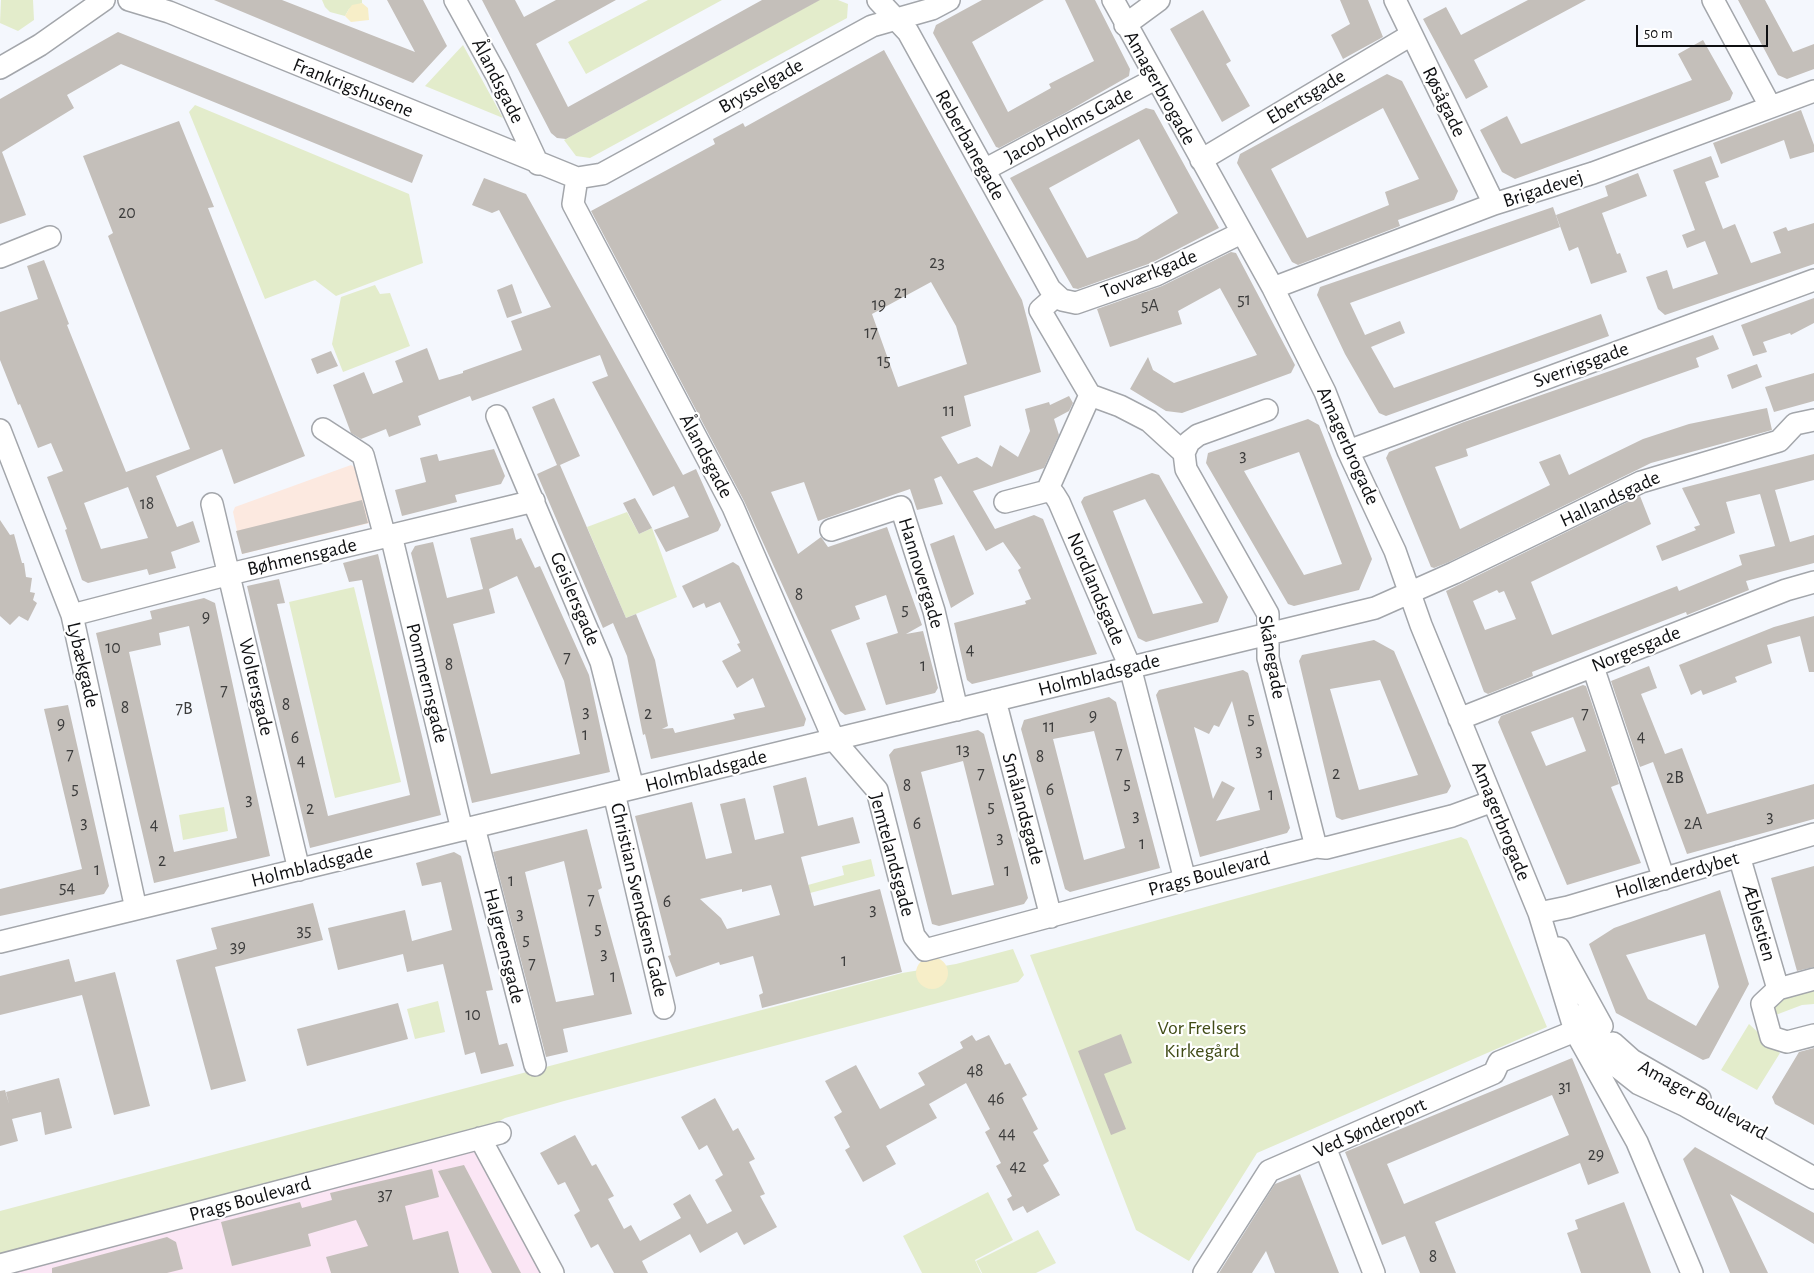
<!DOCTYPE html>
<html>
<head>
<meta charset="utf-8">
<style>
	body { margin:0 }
	#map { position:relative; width:1814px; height:1273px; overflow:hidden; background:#f4f7fd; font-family:"Alegreya Sans",sans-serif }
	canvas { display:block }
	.scale { position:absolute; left:1636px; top:25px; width:132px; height:22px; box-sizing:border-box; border:2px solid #0f1012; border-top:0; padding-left:6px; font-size:15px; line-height:18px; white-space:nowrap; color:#0f1012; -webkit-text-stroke:4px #fff; paint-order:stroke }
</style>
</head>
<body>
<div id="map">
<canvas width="1814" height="1273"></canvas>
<div class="scale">50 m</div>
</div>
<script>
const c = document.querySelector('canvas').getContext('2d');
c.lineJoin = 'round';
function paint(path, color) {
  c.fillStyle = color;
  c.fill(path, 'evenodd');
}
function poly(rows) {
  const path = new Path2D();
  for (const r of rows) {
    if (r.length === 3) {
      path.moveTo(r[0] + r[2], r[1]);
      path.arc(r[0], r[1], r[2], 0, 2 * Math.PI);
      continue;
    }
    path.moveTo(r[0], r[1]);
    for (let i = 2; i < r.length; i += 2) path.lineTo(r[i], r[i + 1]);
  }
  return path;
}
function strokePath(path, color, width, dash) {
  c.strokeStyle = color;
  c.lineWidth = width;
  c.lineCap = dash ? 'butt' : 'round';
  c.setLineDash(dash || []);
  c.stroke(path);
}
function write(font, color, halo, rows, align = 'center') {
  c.font = font + ' "Alegreya Sans",sans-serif';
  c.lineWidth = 4.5;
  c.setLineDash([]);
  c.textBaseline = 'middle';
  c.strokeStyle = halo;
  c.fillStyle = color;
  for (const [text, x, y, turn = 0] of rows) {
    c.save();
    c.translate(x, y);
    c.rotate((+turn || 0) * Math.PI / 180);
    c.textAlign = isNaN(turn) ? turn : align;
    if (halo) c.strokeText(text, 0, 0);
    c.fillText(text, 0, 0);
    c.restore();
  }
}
paint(poly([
	[487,1148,550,1273,1,1273]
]), '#fbe6f5');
paint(poly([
	[351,465,358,470,370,523,242,554,233,512,235,507]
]), '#fce9e0');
paint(poly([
	[1,0,33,0,34,20,18,31,0,23],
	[322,0,362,0,362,3,349,9,345,16,330,12,325,7],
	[648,0,722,0,586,74,568,42],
	[819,0,838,0,848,4,847,18,590,158,576,156,564,140],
	[463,45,503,118,425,86],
	[195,105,409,194,423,263,336,296,315,280,265,299,189,112],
	[375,285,380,294,390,293,410,346,343,372,332,344,341,297],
	[627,512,639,534,652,528,677,597,626,618,587,527],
	[354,587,401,782,335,798,289,602],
	[224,807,228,831,183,840,179,815],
	[1461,837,1467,840,1547,1027,1257,1153,1189,1261,1136,1230,1030,955],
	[871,859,875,876,810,893,808,885,844,875,842,866],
	[1013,949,1024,975,1018,982,564,1101,505,1118,489,1127,0,1255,0,1211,902,973,956,964],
	[1814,986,1814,1004,1802,1005,1773,1016,1773,1009,1777,996],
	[438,1001,445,1032,415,1039,407,1009],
	[1749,1024,1780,1053,1757,1090,1721,1070],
	[988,1192,1013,1240,975,1260,981,1273,922,1273,903,1236],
	[1038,1230,1056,1263,1036,1273,982,1273,976,1261]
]), '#e3eccb');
paint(poly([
	[362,3,368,8,369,20,351,22,345,16,349,9,352,5],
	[932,973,16]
]), '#f7eec8');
paint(poly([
	[214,0,282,0,415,52,387,0,423,0,447,46,413,83],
	[482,0,515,0,524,17,556,0,616,0,536,44,568,107,762,0,820,0,566,139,557,138,551,133],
	[982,0,1044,0,972,42,1008,112,1051,88,1049,84,1094,61,1065,0,1095,0,1130,69,1129,76,1065,113,999,148,996,147,933,33,936,25],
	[1340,0,1368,0,1383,37,1343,59,1331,35,1350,24],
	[1528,0,1586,0,1474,60,1488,87,1466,99,1423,19,1446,7,1461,35],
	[1738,0,1765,0,1793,52,1814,44,1814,69,1787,79,1778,75],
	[1203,10,1231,61,1226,64,1250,106,1222,122,1170,29],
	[118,32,423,155,412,183,121,64,67,95,74,108,2,152,26,215,0,224,0,99],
	[1703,40,1733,93,1730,100,1515,179,1502,172,1480,130,1507,116,1521,144,1692,80,1678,54],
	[884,50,1022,300,1041,372,964,396,971,426,941,437,958,464,977,457,992,467,1000,445,1018,457,1030,431,1025,409,1049,402,1050,405,1069,396,1073,403,1069,411,1054,419,1059,435,1044,468,973,491,995,529,1034,515,1043,519,1097,654,972,684,967,680,954,623,1026,604,1025,601,1031,599,1018,570,1021,568,1003,542,986,551,941,476,934,479,943,504,917,510,910,489,818,521,804,482,771,492,798,554,821,537,828,547,887,527,922,625,906,634,923,631,938,688,935,693,886,705,866,643,898,633,886,595,855,606,860,619,831,630,866,710,845,715,840,711,744,501,591,211,715,144,713,139,743,123,745,127],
	[931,282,956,326,967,364,898,387,872,314],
	[1387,74,1402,81,1458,191,1454,200,1398,220,1400,226,1298,265,1292,262,1237,163,1240,154],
	[1383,108,1419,179,1385,192,1389,205,1307,238,1271,169],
	[1146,108,1154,110,1219,228,1151,263,1078,289,1073,288,1010,178],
	[1139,139,1178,213,1137,239,1087,258,1049,188],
	[1801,110,1814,145,1814,152,1790,159,1784,140,1721,164,1713,143],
	[179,121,214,207,208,208,305,456,234,484,222,449,156,476,177,527,193,521,200,542,171,552,176,568,149,575,147,569,88,583,82,580,65,530,67,529,47,477,63,471,51,443,38,448,20,404,18,405,0,360,0,312,38,299,27,266,44,260,69,324,67,325,126,472,190,449,108,236,113,233,83,156],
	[128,487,148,538,101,549,84,503],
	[1711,156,1719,177,1705,182,1723,229,1735,224,1751,263,1781,253,1773,232,1786,227,1788,231,1814,223,1814,264,1665,315,1658,309,1646,277,1667,270,1673,289,1718,274,1705,241,1687,248,1682,235,1695,230,1673,170],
	[1638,173,1647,196,1602,213,1617,254,1620,253,1627,272,1591,284,1578,247,1569,251,1556,215,1608,196,1605,186],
	[484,178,526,194,683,475,696,469,721,525,718,531,666,552,654,530,689,517,674,486,653,496,592,382,608,376,600,355,472,401,470,396,418,416,421,425,389,437,386,429,361,439,351,433,333,385,364,372,373,394,403,382,395,361,427,348,439,380,463,373,463,371,522,350,511,321,551,307,499,210,492,213,472,205],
	[1553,207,1560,227,1350,303,1365,335,1400,321,1405,333,1371,347,1394,388,1601,314,1609,336,1386,416,1379,413,1345,354,1317,295,1320,287],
	[1231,252,1236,253,1295,365,1291,373,1182,413,1166,411,1130,389,1148,357,1153,370,1174,383,1257,355,1220,288,1178,311,1182,324,1110,347,1097,309,1162,286],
	[512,284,522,313,507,318,497,290],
	[1814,298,1814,323,1791,335,1790,333,1763,342,1767,352,1753,356,1741,325],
	[1713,335,1719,349,1696,358,1699,367,1466,449,1468,456,1435,467,1460,529,1550,485,1539,462,1560,454,1569,475,1643,439,1689,424,1767,408,1772,430,1651,463,1449,562,1434,568,1431,567,1386,458,1389,452,1464,422],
	[331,351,338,366,317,374,311,359],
	[1757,364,1762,377,1732,389,1727,375],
	[1814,373,1814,401,1774,412,1765,387],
	[554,398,580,456,560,465,626,618,636,614,655,660,668,726,662,729,673,728,675,733,735,719,733,714,765,707,753,678,737,688,722,661,741,651,737,644,740,643,720,602,706,608,704,603,693,608,682,586,733,562,739,566,806,719,804,726,651,759,645,734,643,735,627,656,613,623,603,628,537,474,557,465,532,407],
	[1308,419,1319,425,1372,559,1359,590,1294,606,1288,604,1206,463,1208,453],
	[1299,452,1342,564,1304,575,1244,471],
	[494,449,505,476,501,484,455,495,457,502,402,516,395,490,426,482,420,458,437,454,439,461],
	[1814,454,1814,480,1775,490,1790,542,1814,535,1814,563,1746,581,1749,590,1687,615,1686,612,1532,672,1533,676,1488,694,1484,692,1446,591,1640,496,1651,524,1531,582,1552,635,1677,586,1679,591,1742,565,1739,555,1775,546,1760,494,1726,502,1735,533,1662,561,1656,546,1696,530,1694,527,1700,525,1682,488],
	[1497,590,1499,593,1504,591,1516,619,1485,630,1473,601],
	[1152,473,1159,475,1228,597,1218,622,1146,642,1138,638,1081,502,1084,497],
	[1145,499,1203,603,1153,614,1113,511],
	[635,498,652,528,639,534,623,503],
	[362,500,368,523,242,554,236,531],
	[0,520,10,535,14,534,22,563,24,563,26,577,32,578,30,592,35,593,33,600,37,603,28,621,19,616,10,625,0,616],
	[513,528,516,540,521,538,535,568,540,566,589,675,610,772,472,803,411,553,415,546,433,542,447,598,483,589,470,538],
	[517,576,564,681,580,754,491,774,453,624,495,613,489,589],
	[954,535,974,594,951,608,930,544],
	[378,554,441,815,310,848,247,586,279,579,285,603,277,604,328,816,410,795,362,580,349,582,343,563],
	[204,598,215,603,270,856,154,883,96,633,152,619,150,611],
	[189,626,237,838,174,852,129,652,161,645,159,633],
	[1814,616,1814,672,1809,672,1800,636,1767,645,1772,663,1735,677,1737,682,1703,695,1701,690,1691,695,1679,665,1774,627],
	[1374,640,1394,651,1451,786,1447,793,1342,820,1336,817,1299,661,1302,655],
	[1380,680,1418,775,1359,790,1330,689],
	[1649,666,1657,688,1641,694,1665,754,1682,748,1707,814,1814,784,1814,819,1687,854,1653,762,1640,767,1611,681],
	[1243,670,1248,673,1290,828,1287,833,1200,857,1156,695,1159,690],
	[1232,701,1260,810,1216,821,1235,788,1222,781,1213,799,1194,727,1209,734,1214,725,1219,727],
	[1583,685,1586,686,1619,784,1611,787,1641,863,1567,885,1498,722,1501,716],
	[1573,717,1586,751,1546,766,1531,732],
	[1109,697,1116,702,1160,868,1070,892,1065,889,1021,729,1024,720],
	[1094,731,1125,848,1084,860,1053,739],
	[68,705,109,886,104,894,0,916,0,889,82,869,44,709],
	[978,730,984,734,1028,898,1024,904,939,926,932,924,889,755,894,749],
	[963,761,994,885,952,895,921,772],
	[806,777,818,826,853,817,860,843,801,857,814,906,880,889,902,972,762,1008,759,995,763,993,753,956,720,965,719,962,676,977,668,956,671,955,635,816,692,802,706,859,732,853,720,804,745,798,755,840,784,833,773,786],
	[771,885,780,915,727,929,721,918,700,899,742,889,742,892],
	[587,829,602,888,598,890,632,1014,563,1029,568,1052,546,1057,493,852],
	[564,861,594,995,556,1002,525,872],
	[454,852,461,856,493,990,486,991,499,1045,507,1043,514,1066,481,1074,475,1052,465,1055,443,964,407,972,403,954,338,970,328,928,405,910,412,941,452,930,441,882,422,886,416,863],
	[1814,866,1814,967,1797,971,1771,878],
	[1720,890,1749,984,1709,1058,1703,1060,1616,1013,1589,944,1614,928],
	[1705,934,1719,987,1696,1026,1648,999,1626,955],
	[313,903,323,940,215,967,246,1081,211,1090,176,960,217,949,211,928],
	[69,959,75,982,115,972,150,1106,114,1115,82,995,0,1015,0,976],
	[398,1003,408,1039,307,1066,297,1029],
	[1121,1034,1132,1063,1104,1074,1126,1129,1111,1135,1078,1051],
	[972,1035,976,1041,989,1035,1005,1065,1010,1063,1027,1095,1022,1098,1038,1129,1033,1132,1049,1161,1043,1165,1060,1195,1027,1213,1023,1206,1013,1211,1007,1199,1012,1196,996,1166,1001,1163,985,1132,990,1129,966,1083,929,1104,937,1118,886,1146,896,1164,863,1182,845,1150,850,1147,834,1117,842,1112,825,1081,856,1065,880,1109,925,1085,918,1073,963,1048,960,1042],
	[1814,1048,1814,1125,1775,1104,1772,1097,1799,1052],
	[1572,1058,1619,1173,1588,1185,1580,1163,1435,1222,1456,1273,1420,1273,1405,1236,1382,1245,1345,1152],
	[1552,1095,1569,1135,1404,1204,1387,1164],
	[59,1078,72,1128,45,1135,41,1112,12,1119,18,1141,0,1146,0,1091,5,1090,9,1104,6,1092],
	[715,1098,733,1131,738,1128,755,1159,749,1162,765,1194,760,1196,777,1227,744,1245,737,1232,700,1253,690,1234,642,1261,648,1273,614,1273,598,1244,591,1248,574,1215,580,1211,565,1182,558,1185,540,1153,575,1135,592,1166,596,1164,614,1196,608,1199,624,1229,631,1225,640,1241,681,1218,673,1204,690,1194,707,1224,732,1211,715,1180,723,1175,707,1145,699,1150,681,1117],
	[1695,1147,1814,1213,1814,1244,1730,1194,1768,1273,1730,1273,1683,1159],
	[464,1165,521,1273,492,1273,438,1171],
	[432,1169,439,1197,405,1206,413,1240,448,1231,459,1273,331,1273,326,1257,368,1246,356,1220,308,1234,311,1246,232,1266,221,1222,300,1202,302,1208,332,1200,330,1193],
	[1300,1174,1339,1273,1275,1273,1266,1251,1252,1273,1219,1273,1275,1184],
	[1624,1202,1651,1273,1581,1273,1567,1233,1578,1229,1575,1220],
	[167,1237,176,1242,183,1269,167,1273,52,1273,52,1268]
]), '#c4bfba');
const minor = poly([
	[129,0,169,12,577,178,602,174,872,26,932,9,949,0],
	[455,0,497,76,538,164],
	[878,0,908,32,1050,289,1062,300,1076,303,1156,275,1241,233],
	[1113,0,1273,288,1325,392,1348,451,1395,551,1421,625,1539,913,1575,1031,1637,1142,1692,1273],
	[1395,0,1494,204],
	[1713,0,1770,106],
	[1125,25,1159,0],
	[0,68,40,45,104,0],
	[1201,160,1411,35],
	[984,170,1155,79],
	[577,178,573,204,733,507,834,740,877,790,914,936,925,950,1185,880,1316,847,1326,848,1452,816,1493,801],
	[0,257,50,237],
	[1273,288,1494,204,1593,173,1814,91],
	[1056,296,1040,310,1090,395,1120,406,1149,421,1184,453],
	[497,416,601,662,633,788],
	[323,429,363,455,385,537],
	[0,430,72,615,136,909],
	[1348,451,1814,280],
	[1184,453,1186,469,1268,614,1268,658,1316,847],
	[1184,453,1189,442,1198,435,1267,410],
	[1047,491,1090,395],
	[1005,502,1047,491,1054,494,1059,502,1130,667,1185,880],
	[212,504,299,870],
	[831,530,901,507,934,611,957,710],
	[391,535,462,830],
	[72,615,230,574,534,501],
	[1593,667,1664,879],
	[995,700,1051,917],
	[1459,719,1786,590,1814,582],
	[614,793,664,1008],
	[474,827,535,1065],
	[1739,856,1778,989],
	[1539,913,1568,907,1814,834],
	[0,942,1375,608,1454,573,1641,482,1779,441,1795,424,1814,420],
	[1559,948,1602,1026],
	[1814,979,1778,989,1762,1004,1771,1037,1787,1042,1814,1035],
	[1582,1015,1604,1052,1615,1065,1639,1084,1686,1106,1814,1178],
	[1613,1043,1632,1060,1700,1099],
	[480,1138,553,1273],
	[1325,1147,1374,1273],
	[0,1265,500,1133],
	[1204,1273,1269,1171,1494,1073,1499,1062,1575,1031]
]);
strokePath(minor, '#a3a6ab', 24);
strokePath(minor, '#fff', 21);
write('18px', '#3c3c3c', null, [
	["20",127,213],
	["23",937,263],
	["21",901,293],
	["51",1244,300],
	["19",879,305],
	["5A",1150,306],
	["17",871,333],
	["15",884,361],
	["11",949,411],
	["3",1243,456],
	["18",147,504],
	["8",799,595],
	["5",905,610],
	["9",206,617],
	["10",113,648],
	["4",970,650],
	["7",567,658],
	["8",449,665],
	["1",923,666],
	["7",224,691],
	["8",286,705],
	["8",125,708],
	["7B",184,709],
	["3",586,712],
	["2",648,714],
	["7",1585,714],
	["9",1093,716],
	["5",1251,719],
	["9",61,724],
	["11",1049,727],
	["1",585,735],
	["4",1641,737],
	["6",295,738],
	["13",963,750],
	["3",1259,751],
	["7",1119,754],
	["7",70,755],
	["8",1040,757],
	["4",301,761],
	["7",981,774],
	["2",1336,774],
	["2B",1675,778],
	["5",1127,784],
	["8",907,786],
	["5",75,789],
	["6",1050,790],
	["1",1271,795],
	["3",249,800],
	["5",991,807],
	["2",310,809],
	["3",1136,816],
	["3",1770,817],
	["3",84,823],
	["6",917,824],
	["2A",1693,824],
	["4",154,825],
	["3",1000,838],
	["1",1142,844],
	["2",162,861],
	["1",97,870],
	["1",1007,871],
	["1",511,881],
	["54",67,888],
	["7",591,900],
	["6",667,902],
	["3",873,910],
	["3",520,914],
	["5",598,929],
	["35",304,931],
	["5",526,940],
	["39",238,947],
	["3",604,954],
	["1",844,961],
	["7",532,964],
	["1",613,977],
	["10",473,1015],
	["48",975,1071],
	["31",1565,1087],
	["46",996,1099],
	["44",1007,1134],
	["29",1596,1155],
	["42",1018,1167],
	["37",385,1195],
	["8",1433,1257]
]);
write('20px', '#0f1012', '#fff', [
	["Ålandsgade",498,81,63],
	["Brysselgade",761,86,-29],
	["Frankrigshusene",353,88,22],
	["Amagerbrogade",1160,88,61],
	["Ebertsgade",1306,97,-31],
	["Røsågade",1444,102,64],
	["Jacob Holms Gade",1069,125,-28],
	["Reberbanegade",970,145,61],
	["Brigadevej",1543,189,-18],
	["Tovværkgade",1149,274,-22],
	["Sverrigsgade",1581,365,-20],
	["Amagerbrogade",1348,446,66],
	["Ålandsgade",706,456,62],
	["Hallandsgade",1610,499,-25],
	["Bøhmensgade",302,557,-13],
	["Hannovergade",921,573,73],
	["Nordlandsgade",1096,589,67],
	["Geislersgade",575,599,67],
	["Norgesgade",1636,649,-22],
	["Skånegade",1272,657,80],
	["Lybækgade",83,665,77],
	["Holmbladsgade",1099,675,-14],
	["Pommernsgade",427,683,76],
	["Woltersgade",256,687,77],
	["Holmbladsgade",706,771,-14],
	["Smålandsgade",1023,809,75],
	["Amagerbrogade",1501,821,68],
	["Jemtelandsgade",892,855,75],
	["Holmbladsgade",312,866,-14],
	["Prags Boulevard",1209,874,-15],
	["Hollænderdybet",1677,875,-16],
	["Christian Svendsens Gade",639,900,77],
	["Æblestien",1759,923,74],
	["Halgreensgade",504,946,76],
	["Amager Boulevard",1703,1100,29],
	["Ved Sønderport",1370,1128,-24],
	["Prags Boulevard",250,1199,-15]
]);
write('20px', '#414c17', '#fff', [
	["Vor Frelsers",1202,1028],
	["Kirkegård",1202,1051]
]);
</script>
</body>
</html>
